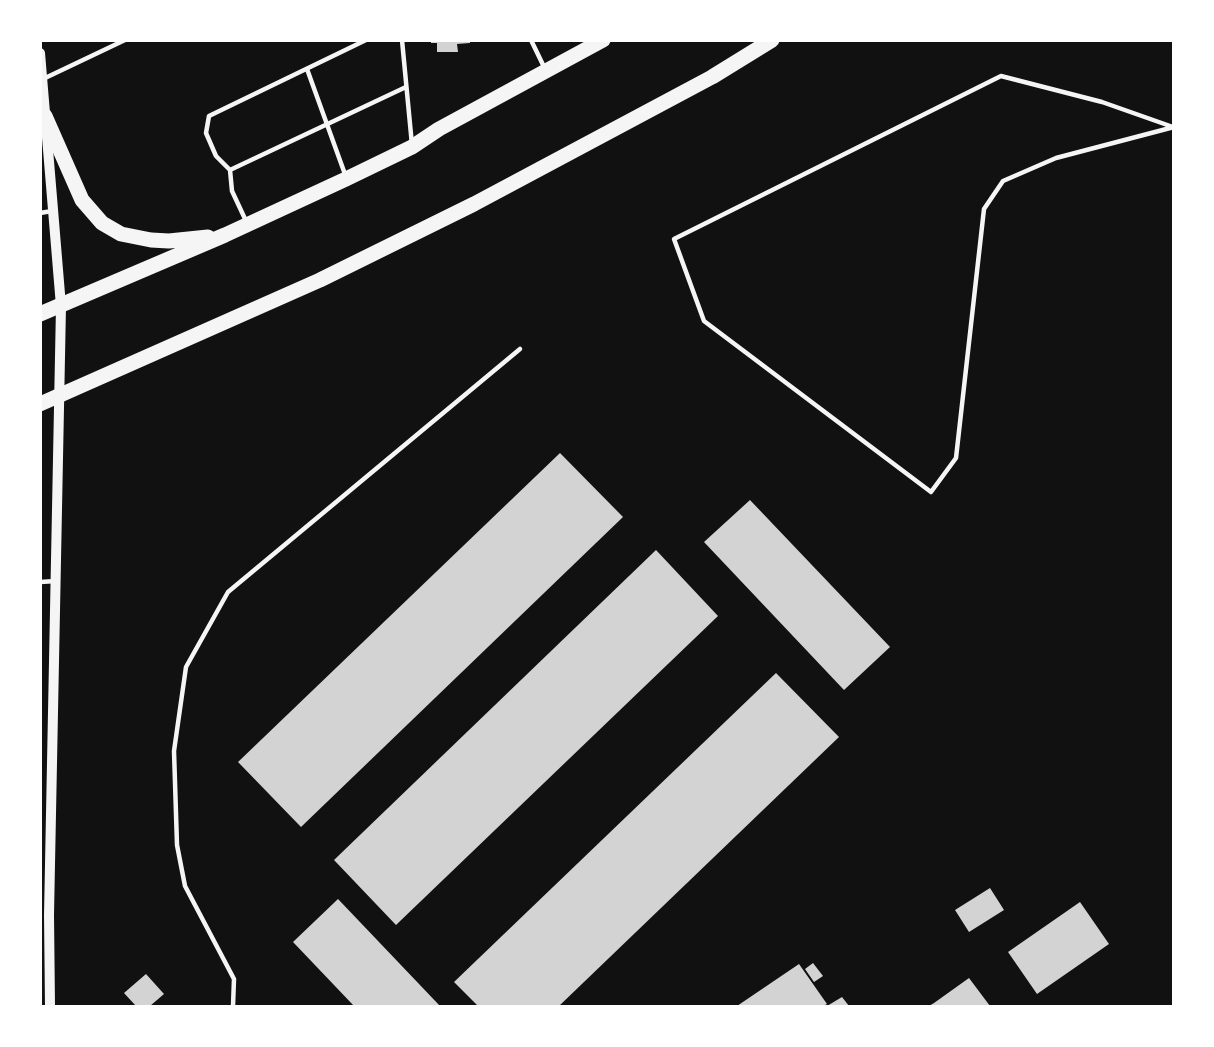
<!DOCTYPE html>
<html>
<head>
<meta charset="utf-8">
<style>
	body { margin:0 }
	#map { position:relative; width:1214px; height:1047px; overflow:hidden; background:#111; font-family:"Times New Roman",serif }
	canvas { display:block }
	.frame { position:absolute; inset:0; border:42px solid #fff; pointer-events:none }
</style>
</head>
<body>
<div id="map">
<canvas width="1214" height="1047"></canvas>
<div class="frame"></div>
</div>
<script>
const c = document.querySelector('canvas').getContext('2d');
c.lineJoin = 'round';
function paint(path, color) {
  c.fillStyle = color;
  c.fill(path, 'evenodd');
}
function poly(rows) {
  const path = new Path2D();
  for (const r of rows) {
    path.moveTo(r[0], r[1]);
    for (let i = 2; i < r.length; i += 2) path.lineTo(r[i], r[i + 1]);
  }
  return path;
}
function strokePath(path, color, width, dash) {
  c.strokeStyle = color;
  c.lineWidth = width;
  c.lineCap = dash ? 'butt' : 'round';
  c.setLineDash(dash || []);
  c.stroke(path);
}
paint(poly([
	[431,40,470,40,470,43,457,44,458,52,437,52,437,43,431,43],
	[560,453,623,517,301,827,238,762],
	[750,500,890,647,844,690,704,542],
	[656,550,718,616,396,925,334,860],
	[776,673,839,737,559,1006,478,1006,454,982],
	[990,888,1004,910,969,932,955,910],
	[338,899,440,1006,354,1006,293,942],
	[1080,902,1109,944,1037,994,1008,952],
	[813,963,823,976,814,982,805,969],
	[799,964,827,1004,823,1006,737,1006],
	[146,974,164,994,150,1006,136,1006,124,993],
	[969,978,990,1006,929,1006,934,1003],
	[842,997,849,1006,827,1006]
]), '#d3d3d3');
strokePath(poly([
	[402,40,412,145],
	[531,40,545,69],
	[307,69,346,177],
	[43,79,125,40],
	[1173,127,1102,102,1001,76,674,239,704,321,931,492,956,458,984,209,1003,181,1056,158,1174,127],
	[230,170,216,156,206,133,209,116,366,40],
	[40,213,52,211],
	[246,221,232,191,230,170,406,87],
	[40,582,56,581],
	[233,1006,234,979,185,886,177,845,174,751,186,667,228,592,520,349]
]), '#f5f5f5', 4.5);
strokePath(poly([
	[40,53,61,306,49,915,50,1006]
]), '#f5f5f5', 10);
strokePath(poly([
	[45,116,82,200,102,223,121,234,151,240,169,241,208,237],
	[40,314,225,235,346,179,412,147,439,129,603,40],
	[40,404,320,280,474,204,712,77,772,40]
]), '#f5f5f5', 15);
</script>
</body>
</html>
